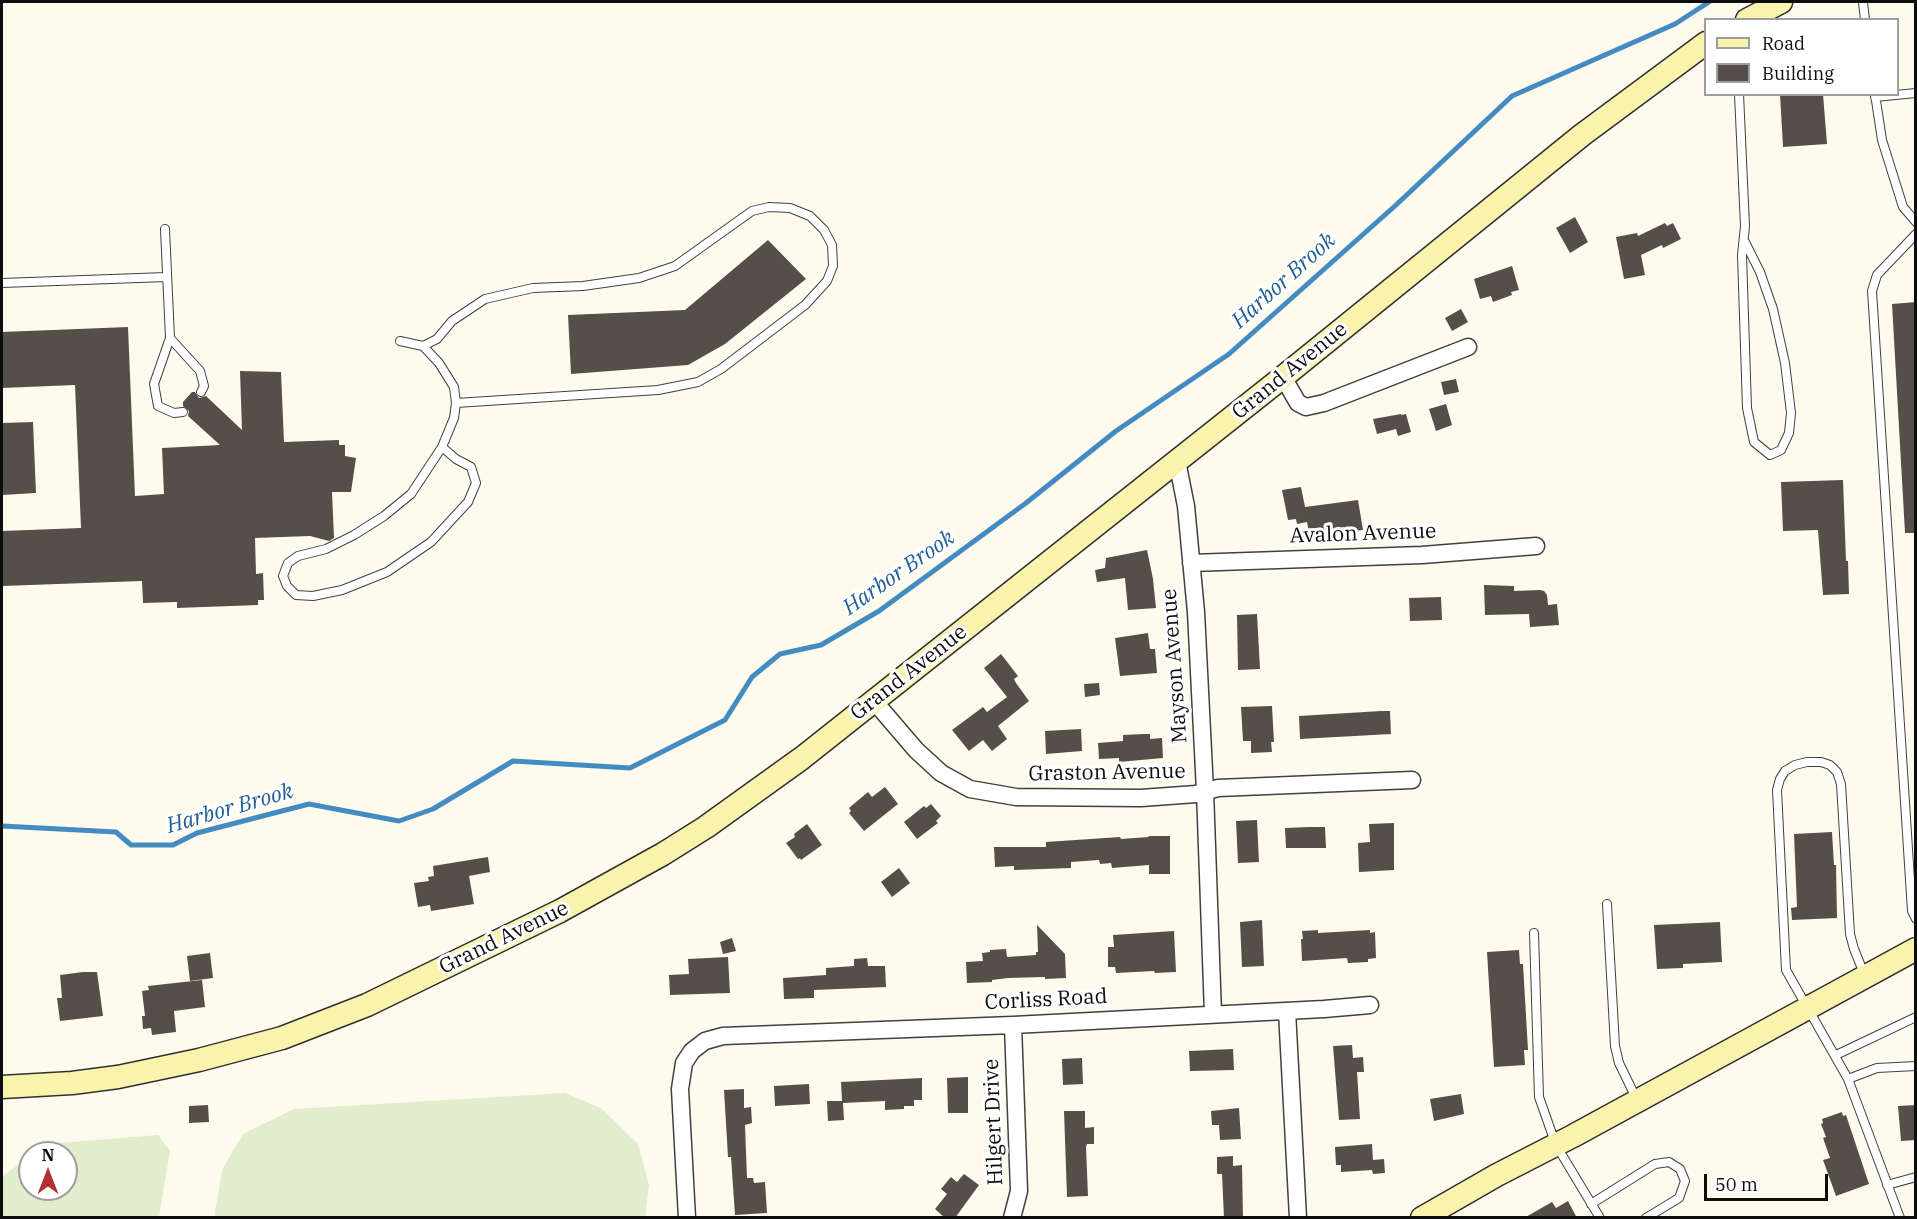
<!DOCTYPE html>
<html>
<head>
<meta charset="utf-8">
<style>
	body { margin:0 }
	#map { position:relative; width:1917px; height:1219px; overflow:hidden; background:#fefbee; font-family:"IBM Plex Serif",serif }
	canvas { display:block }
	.frame { position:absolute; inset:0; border:3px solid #0d0d0d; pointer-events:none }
	.legend { position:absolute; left:1704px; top:18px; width:195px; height:78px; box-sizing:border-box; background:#fff; border:2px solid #9e9e9e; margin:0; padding:8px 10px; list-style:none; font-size:18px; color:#0d0d0d }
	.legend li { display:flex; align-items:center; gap:12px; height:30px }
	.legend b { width:30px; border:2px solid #9e9e9e }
	.north { position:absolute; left:18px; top:1141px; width:60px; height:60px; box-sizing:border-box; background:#fff; border:2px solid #9e9e9e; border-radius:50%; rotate:0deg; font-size:16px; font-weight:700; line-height:24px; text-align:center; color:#0d0d0d }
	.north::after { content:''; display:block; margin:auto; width:21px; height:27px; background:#b23031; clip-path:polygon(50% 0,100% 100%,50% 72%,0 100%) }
	.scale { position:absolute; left:1704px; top:1174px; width:124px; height:27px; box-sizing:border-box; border:3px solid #0d0d0d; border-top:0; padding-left:8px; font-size:18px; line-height:21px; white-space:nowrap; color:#0d0d0d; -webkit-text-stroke:4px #fff; paint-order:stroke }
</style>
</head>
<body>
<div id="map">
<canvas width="1917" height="1219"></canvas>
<div class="frame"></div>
<ul class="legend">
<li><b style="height:8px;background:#f9f3ae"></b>Road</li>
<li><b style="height:16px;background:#554f4a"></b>Building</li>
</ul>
<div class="north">N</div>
<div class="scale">50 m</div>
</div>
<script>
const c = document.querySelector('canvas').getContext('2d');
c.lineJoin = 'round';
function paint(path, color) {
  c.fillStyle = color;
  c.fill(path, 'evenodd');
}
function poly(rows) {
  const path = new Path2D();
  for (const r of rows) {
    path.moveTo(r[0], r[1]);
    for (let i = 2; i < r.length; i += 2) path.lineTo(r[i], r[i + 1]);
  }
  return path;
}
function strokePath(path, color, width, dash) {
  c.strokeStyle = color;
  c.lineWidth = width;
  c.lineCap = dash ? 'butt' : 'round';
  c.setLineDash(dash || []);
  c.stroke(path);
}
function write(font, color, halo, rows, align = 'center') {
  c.font = font + ' "IBM Plex Serif",serif';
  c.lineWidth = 6;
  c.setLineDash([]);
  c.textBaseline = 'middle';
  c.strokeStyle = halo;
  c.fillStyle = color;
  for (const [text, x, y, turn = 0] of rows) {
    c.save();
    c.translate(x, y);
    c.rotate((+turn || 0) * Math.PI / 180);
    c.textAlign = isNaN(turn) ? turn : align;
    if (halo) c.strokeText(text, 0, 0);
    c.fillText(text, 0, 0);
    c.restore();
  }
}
paint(poly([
	[565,1093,601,1108,638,1144,649,1185,645,1217,216,1218,215,1213,222,1170,243,1134,294,1109],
	[158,1135,170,1151,159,1217,2,1217,3,1176,30,1156,30,1189,66,1189,66,1153,34,1153,47,1144]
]), '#e1edcc');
strokePath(poly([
	[2,826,116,832,131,845,173,845,197,833,309,804,399,821,433,809,513,761,630,768,725,720,752,677,780,654,821,645,879,611,1026,503,1116,431,1229,354,1396,205,1512,96,1675,24,1709,2]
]), '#448bc2', 5);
paint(poly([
	[1780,94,1823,94,1827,144,1783,147],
	[1575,217,1588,242,1570,253,1556,228],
	[1665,223,1667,226,1673,223,1681,239,1663,248,1662,245,1641,255,1645,275,1624,279,1616,237,1637,233,1638,236],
	[768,240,806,279,725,344,688,365,571,374,568,315,685,310],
	[1512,266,1519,290,1511,292,1512,295,1493,302,1491,296,1480,299,1474,279],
	[1916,302,1916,533,1905,533,1892,304],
	[1461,309,1468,322,1452,331,1445,318],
	[128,327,135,496,164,494,162,448,220,445,188,416,189,411,183,406,183,402,192,392,195,392,199,398,206,396,242,430,240,371,281,372,284,442,339,440,339,445,345,445,345,456,356,458,351,492,332,492,334,538,329,541,310,536,255,538,256,574,263,573,264,600,258,600,258,605,177,608,177,602,143,603,142,581,2,586,2,531,81,528,75,385,2,388,2,332],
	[1456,379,1459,392,1444,395,1441,382],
	[1446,404,1452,425,1436,431,1429,409],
	[1401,414,1401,415,1406,414,1411,432,1398,436,1396,429,1377,434,1373,419],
	[33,422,36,493,2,495,2,423],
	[1843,480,1846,561,1848,561,1849,594,1823,595,1818,530,1783,531,1781,482],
	[1301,487,1305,507,1358,500,1363,530,1344,532,1344,527,1309,533,1307,522,1297,524,1296,519,1288,520,1282,490],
	[1147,550,1153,579,1156,608,1128,610,1125,578,1097,582,1095,570,1105,568,1106,558],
	[1484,585,1514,586,1514,591,1540,590,1544,591,1547,595,1548,605,1557,604,1559,625,1530,627,1529,614,1485,615],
	[1441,597,1442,620,1410,621,1409,598],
	[1257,614,1260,669,1238,670,1237,615],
	[1148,633,1150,649,1155,649,1157,673,1120,676,1115,638],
	[1001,654,1018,676,1014,679,1016,683,1029,701,998,726,1007,739,992,751,983,740,969,751,952,730,983,707,987,712,1007,697,984,668],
	[1099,683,1100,695,1085,697,1084,684],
	[1272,706,1274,742,1271,742,1272,752,1251,753,1251,741,1243,741,1241,707],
	[1381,711,1390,711,1391,734,1300,739,1299,716],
	[1081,729,1082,751,1046,754,1045,731],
	[1143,734,1150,734,1150,739,1162,738,1163,758,1119,762,1119,758,1099,759,1098,743,1123,741,1123,735],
	[885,787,898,804,864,831,849,813,851,811,849,808,868,792,872,797],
	[931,804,941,816,936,821,938,823,917,839,904,822,924,806,926,808],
	[1257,820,1259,862,1238,863,1236,821],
	[1394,823,1394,870,1359,872,1358,843,1370,842,1369,824],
	[807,824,822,845,801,860,800,858,798,859,786,843,795,837,794,834],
	[1309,827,1325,827,1326,848,1286,848,1285,828],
	[1832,832,1834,865,1836,865,1837,918,1792,920,1791,908,1797,907,1794,834],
	[1148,836,1170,836,1170,874,1149,874,1149,865,1112,868,1111,863,1100,864,1099,860,1071,862,1071,868,1014,870,1014,866,995,867,994,847,1046,847,1046,842,1120,837,1121,839,1149,837],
	[488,857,490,872,469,876,474,904,431,911,430,905,418,907,414,883,429,881,428,877,434,876,433,866],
	[899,868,910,883,892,897,881,882],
	[1262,920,1264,966,1242,967,1240,922],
	[1720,922,1722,962,1683,964,1683,968,1657,969,1654,925],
	[1037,925,1065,954,1066,978,1045,979,1045,977,1008,978,992,980,992,982,967,983,966,962,983,961,982,953,990,952,990,950,1006,949,1007,957,1036,955,1036,952,1038,952],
	[1318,930,1318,933,1370,930,1370,933,1375,932,1376,958,1368,959,1368,962,1348,963,1347,958,1302,961,1301,939,1303,939,1302,931],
	[1174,931,1176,972,1155,973,1154,971,1116,973,1115,967,1108,967,1108,947,1114,947,1113,935],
	[732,938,736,951,723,954,720,942],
	[1519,950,1520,964,1523,964,1528,1050,1524,1050,1525,1065,1494,1067,1487,952],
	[210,953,213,978,190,981,187,956],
	[728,957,730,993,670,995,669,975,689,974,688,959],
	[867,958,868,966,885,966,886,987,814,990,814,998,784,999,783,978,826,975,826,968,854,966,854,959],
	[83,972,97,972,103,1016,60,1021,57,998,62,998,60,975],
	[202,980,205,1007,174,1011,176,1032,152,1035,151,1028,143,1029,142,1016,145,1016,142,991,149,990,148,986],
	[1352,1045,1353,1058,1363,1057,1364,1072,1357,1072,1360,1119,1339,1120,1333,1046],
	[1233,1049,1234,1070,1190,1071,1189,1051],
	[1082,1058,1083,1084,1063,1085,1062,1059],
	[968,1077,968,1113,948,1113,947,1078],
	[922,1078,922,1100,914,1100,914,1106,904,1106,904,1109,885,1110,885,1101,843,1103,844,1120,828,1121,827,1101,842,1101,841,1082],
	[809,1084,810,1104,775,1106,774,1086],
	[744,1089,744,1108,751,1107,752,1123,745,1125,747,1178,753,1178,754,1183,765,1182,767,1213,735,1215,731,1157,728,1157,724,1090],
	[1461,1094,1464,1114,1434,1121,1430,1099],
	[208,1105,209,1122,189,1123,189,1106],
	[1916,1105,1916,1140,1901,1141,1898,1106],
	[1239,1108,1241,1139,1220,1140,1219,1125,1212,1125,1211,1111],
	[1064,1111,1085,1111,1085,1128,1094,1127,1094,1144,1087,1144,1086,1147,1088,1196,1067,1197],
	[1842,1112,1843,1116,1846,1115,1869,1184,1836,1196,1823,1160,1830,1158,1823,1138,1826,1137,1821,1124,1823,1123,1822,1119],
	[1372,1144,1373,1160,1384,1159,1385,1173,1373,1174,1372,1170,1341,1172,1341,1165,1336,1165,1335,1147],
	[1233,1156,1233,1166,1242,1165,1243,1218,1224,1218,1222,1174,1217,1174,1217,1157],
	[964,1174,979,1185,955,1218,945,1218,935,1209,947,1194,941,1189,951,1177,957,1182],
	[1568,1201,1577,1218,1524,1218,1552,1202,1556,1208]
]), '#554f4a');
const lane = poly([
	[1863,2,1865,20],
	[1739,94,1745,226,1742,255,1747,408,1754,442,1770,455,1781,450,1789,433,1791,413,1785,363,1773,309,1760,272,1745,242],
	[1875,94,1882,140,1903,207,1916,222],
	[1875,97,1916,93],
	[165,229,170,338],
	[1916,234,1877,275,1872,291,1912,911,1916,919],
	[2,283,166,277],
	[400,341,423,346,437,339,452,321,485,299,533,288,583,286,639,278,675,266,752,211,769,207,790,208,810,216,824,230,832,245,833,266,827,281,805,305,721,369,698,382,658,390,456,403,454,387,439,363,423,346],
	[183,412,174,413,158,406,154,384,170,338,200,371,204,386,201,392],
	[442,447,456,459,471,467,476,483,468,502,431,542,387,572,342,590,313,596,296,595,287,586,283,576,288,563,298,556,326,549,354,535,384,516,411,494,442,447,454,418,456,403],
	[1607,904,1615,1046,1619,1063,1637,1100],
	[1534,933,1539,1097,1556,1145,1600,1218],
	[1865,976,1854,949,1850,934,1841,784,1837,772,1830,765,1821,762,1807,762,1795,765,1785,771,1780,779,1777,790,1786,970,1848,1079,1900,1218],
	[1836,1055,1916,1017],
	[1848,1079,1877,1068,1916,1066],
	[1887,1185,1916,1177],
	[1591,1204,1655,1164,1669,1162,1680,1169,1685,1181,1679,1198,1646,1218]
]);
const street = poly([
	[1283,377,1298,403,1306,407,1324,403,1468,347],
	[1177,461,1186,506,1196,612,1205,791,1213,1014],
	[1191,563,1422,555,1536,546],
	[874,701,916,750,941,773,970,789,1016,797,1141,798,1196,794,1218,788,1412,780],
	[1287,1011,1298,1218],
	[687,1218,680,1089,684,1063,692,1051,705,1041,723,1036,1013,1025,1324,1009,1370,1005],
	[1012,1218,1019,1191,1013,1025]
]);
const secondary = poly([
	[1747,20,1781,2],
	[2,1087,72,1083,118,1077,199,1060,282,1038,367,1005,560,911,663,854,706,827,802,758,1283,377,1582,135,1706,43],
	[1422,1218,1497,1175,1573,1136,1916,949]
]);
strokePath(lane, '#404040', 10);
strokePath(street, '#404040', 19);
strokePath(secondary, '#2f2f2f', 25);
strokePath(lane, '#fff', 8);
strokePath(street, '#fff', 16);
strokePath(secondary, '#f9f3ae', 22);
write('21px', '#0d0d0d', '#fff', [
	["Grand Avenue",1290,371,-39],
	["Avalon Avenue",1363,534,-2],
	["Mayson Avenue",1175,666,-94],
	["Grand Avenue",909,673,-38],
	["Graston Avenue",1107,773,-1],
	["Grand Avenue",504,938,-26],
	["Corliss Road",1046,1000,-3],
	["Hilgert Drive",994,1122,-92]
]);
write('italic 22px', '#205e95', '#fff', [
	["Harbor Brook",1284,281,-42],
	["Harbor Brook",899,573,-35],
	["Harbor Brook",230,809,-16]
]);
</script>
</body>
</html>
